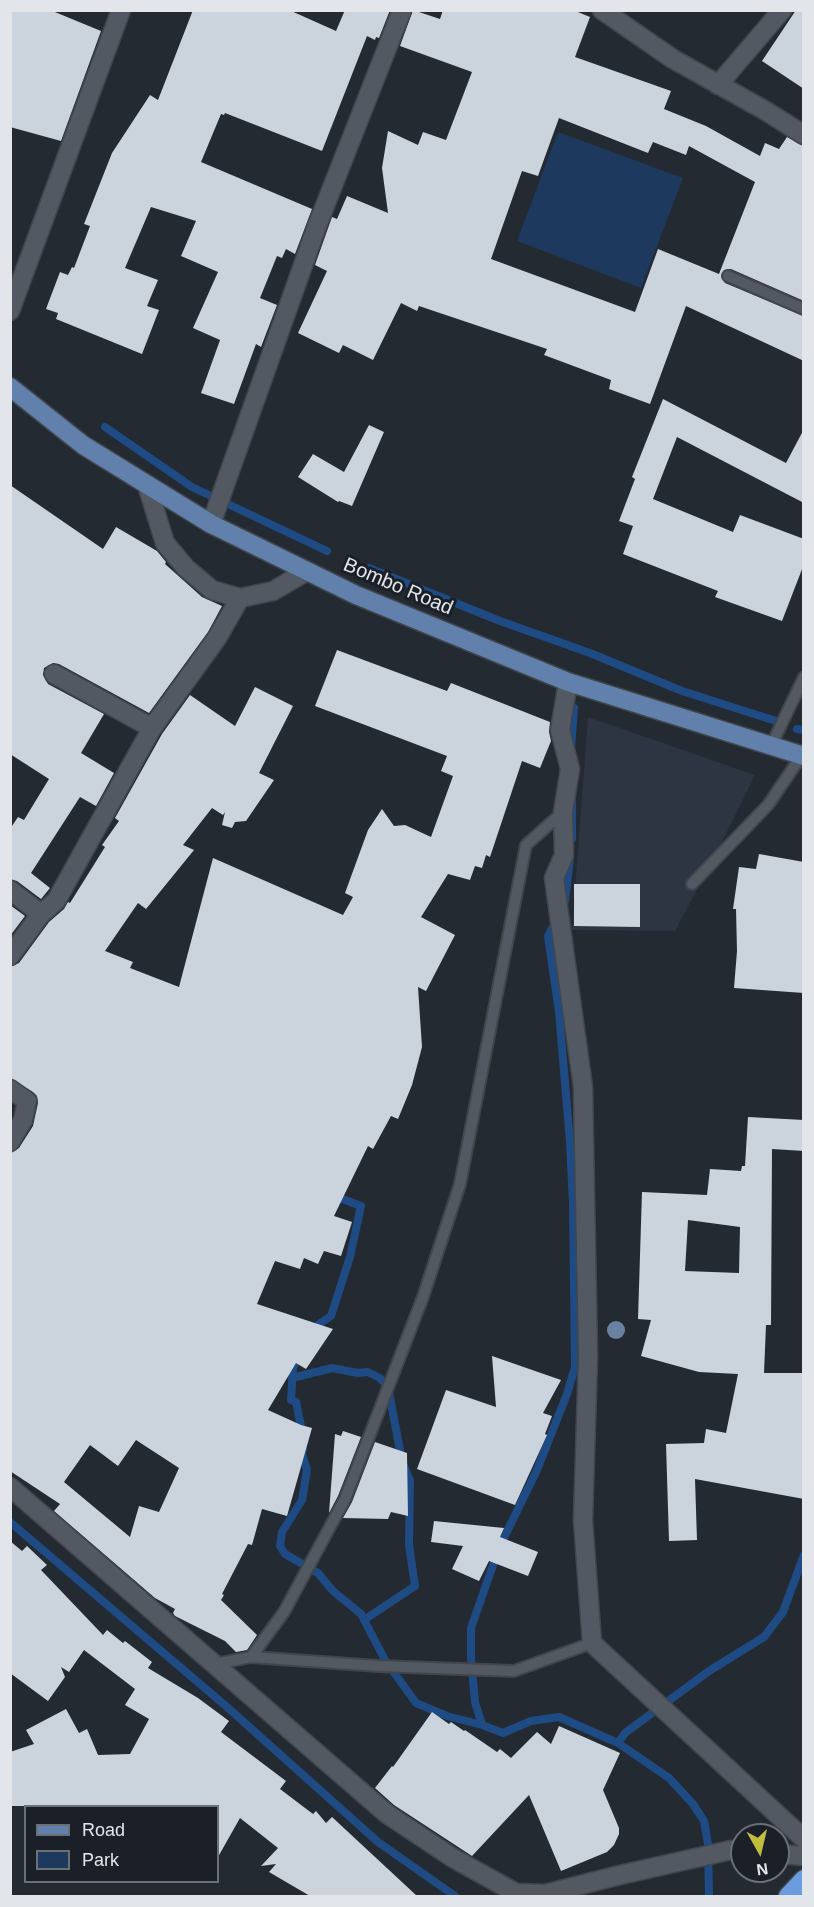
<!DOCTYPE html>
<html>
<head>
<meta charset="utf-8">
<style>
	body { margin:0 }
	#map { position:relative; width:814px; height:1907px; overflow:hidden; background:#242a32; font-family:Helvetica,sans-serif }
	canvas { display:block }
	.frame { position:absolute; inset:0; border:12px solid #e2e6eb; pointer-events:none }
	.legend { position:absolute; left:24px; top:1805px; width:195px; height:78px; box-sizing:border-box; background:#1b2028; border:2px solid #6b6f76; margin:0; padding:8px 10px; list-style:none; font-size:18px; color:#e2e6eb }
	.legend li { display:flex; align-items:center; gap:12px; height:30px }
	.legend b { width:30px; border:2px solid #6b6f76 }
	.north { position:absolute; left:730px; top:1823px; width:60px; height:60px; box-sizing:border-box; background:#1b2028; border:2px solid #6b6f76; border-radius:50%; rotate:172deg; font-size:16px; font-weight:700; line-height:24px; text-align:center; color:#e2e6eb }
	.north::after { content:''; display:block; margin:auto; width:21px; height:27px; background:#c3bd3e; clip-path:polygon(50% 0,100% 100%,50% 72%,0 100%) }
</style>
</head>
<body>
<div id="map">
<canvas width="814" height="1907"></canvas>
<div class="frame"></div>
<ul class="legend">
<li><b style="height:8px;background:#6181ac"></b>Road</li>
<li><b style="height:16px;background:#1d395e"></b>Park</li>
</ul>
<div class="north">N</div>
</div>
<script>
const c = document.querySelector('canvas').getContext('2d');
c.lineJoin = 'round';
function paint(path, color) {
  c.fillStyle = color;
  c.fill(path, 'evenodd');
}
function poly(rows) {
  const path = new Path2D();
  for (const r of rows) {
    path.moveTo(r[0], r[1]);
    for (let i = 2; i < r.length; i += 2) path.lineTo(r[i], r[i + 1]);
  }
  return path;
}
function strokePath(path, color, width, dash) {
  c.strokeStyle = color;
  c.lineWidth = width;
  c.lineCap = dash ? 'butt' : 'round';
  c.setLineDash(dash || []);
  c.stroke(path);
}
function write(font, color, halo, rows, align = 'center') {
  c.font = font + ' Helvetica,sans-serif';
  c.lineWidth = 6;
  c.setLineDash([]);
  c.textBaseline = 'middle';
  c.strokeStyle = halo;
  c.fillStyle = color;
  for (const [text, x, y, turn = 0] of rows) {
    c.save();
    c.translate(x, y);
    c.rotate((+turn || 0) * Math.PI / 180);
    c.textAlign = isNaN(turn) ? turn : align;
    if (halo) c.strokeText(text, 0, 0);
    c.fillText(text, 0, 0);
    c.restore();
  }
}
paint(poly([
	[588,717,755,775,714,858,675,931,572,930]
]), '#2c3541');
paint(poly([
	[558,132,683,178,641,288,517,241]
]), '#1d395e');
strokePath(poly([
	[105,427,192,487,327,551],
	[369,568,500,621,590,653,682,691,776,721],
	[797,729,804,730],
	[571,749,574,708],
	[572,839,572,798],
	[562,907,565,901,570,858],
	[557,919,548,936,559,1012,570,1142,573,1204,575,1367,567,1394,537,1470,499,1548,471,1628,471,1657,475,1702,482,1725,503,1733,531,1721,559,1717,618,1743,669,1778,693,1804,704,1821,708,1844,709,1896],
	[314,1332,319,1324,331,1316,350,1257,361,1206,332,1195],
	[298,1359,293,1367,291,1400,296,1402,303,1436],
	[292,1378,332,1368,358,1373,368,1372,380,1378,388,1387,402,1461,410,1481,409,1545,415,1586,364,1620],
	[303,1449,302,1454,307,1470,302,1500,282,1532,280,1546,285,1554,318,1573,333,1591,361,1614,385,1660,416,1703,447,1716,482,1725],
	[10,1522,227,1707,378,1842,455,1896],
	[618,1743,625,1733,709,1671,764,1637,783,1612,804,1555]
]), '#1f4b85', 8);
paint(poly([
	[10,10,50,10,101,31,61,141,10,127],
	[193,10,289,10,336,31,345,10,390,10,379,38,376,37,375,40,367,36,322,151,225,113,224,115,221,114,201,162,312,209,295,254,286,249,282,258,277,256,260,298,277,305,261,347,256,344,234,404,201,393,220,340,193,328,218,272,181,256,196,221,151,207,125,268,158,280,147,306,159,310,142,354,56,319,58,313,46,309,60,272,68,275,72,267,74,268,90,226,84,224,112,153,150,95,158,100],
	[413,10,440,19,443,10,573,10,590,17,575,57,671,91,664,109,706,126,760,156,765,143,779,149,787,137,804,146,804,301,731,269,724,270,721,276,725,283,804,316,804,361,686,306,650,404,609,389,611,380,544,355,547,349,419,306,417,311,401,303,373,360,343,345,339,353,298,333,327,271,315,265,332,217,337,219,347,196,388,213,382,168,388,131,418,145,423,132,446,140,472,72,400,46],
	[559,118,648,153,653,142,686,155,689,146,755,182,719,274,658,249,635,312,491,259,522,171,538,176],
	[796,10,804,10,804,89,762,61],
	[663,399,786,463,804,429,804,503,677,437,653,499,733,532,740,515,804,539,804,564,782,621,715,597,718,591,623,554,633,526,619,521,635,479,632,477],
	[369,425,384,432,352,506,339,501,338,502,298,477,313,454,344,472],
	[10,485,103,549,116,527,157,551,166,562,165,564,202,597,222,606,208,632,149,713,59,664,53,663,44,668,43,675,48,684,104,714,81,753,114,773,96,806,80,797,31,873,50,888,41,899,17,881,10,879,10,829,18,817,24,820,49,779,10,754],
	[337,650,447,691,451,683,550,722,549,732,551,741,540,768,522,761,490,857,486,855,482,868,475,866,470,880,448,874,421,917,455,935,426,991,418,987,422,1047,412,1085,398,1119,391,1116,373,1149,368,1146,334,1216,352,1222,341,1256,324,1251,318,1264,304,1258,300,1269,275,1261,257,1304,333,1329,306,1369,296,1363,268,1410,301,1425,312,1428,287,1516,262,1509,252,1545,248,1544,222,1594,224,1595,221,1600,257,1635,247,1650,236,1652,225,1641,175,1616,173,1613,175,1609,155,1598,54,1511,60,1504,10,1471,10,1153,19,1148,33,1126,38,1103,37,1096,33,1092,10,1078,10,967,19,963,49,922,64,909,68,902,70,903,105,847,102,845,119,821,115,818,162,734,190,695,235,726,255,687,293,706,259,773,274,780,246,821,235,822,232,828,222,825,225,812,223,815,212,808,183,845,194,850,146,909,138,903,105,951,133,962,130,968,179,987,213,858,343,915,353,897,345,893,368,830,382,809,394,826,405,825,431,837,453,776,441,771,447,756,315,706],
	[136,1440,179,1468,159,1512,139,1506,130,1537,64,1482,90,1445,118,1466],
	[759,854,804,862,804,993,734,988,737,951,736,909,733,909,739,867,756,869],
	[574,884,640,884,640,927,574,926],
	[10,905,25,916,10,936],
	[748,1117,804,1120,804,1151,772,1149,771,1325,766,1325,764,1373,804,1373,804,1499,695,1479,697,1540,669,1541,666,1444,704,1443,706,1429,726,1433,738,1374,699,1372,641,1356,651,1320,638,1319,642,1192,707,1195,710,1169,741,1171,742,1166,745,1166],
	[688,1220,740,1227,739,1273,685,1271],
	[492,1356,561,1380,543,1413,552,1416,545,1434,547,1435,515,1505,417,1469,446,1390,496,1407],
	[343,1431,361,1437,338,1496,329,1513,335,1434,341,1436],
	[375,1442,407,1453,408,1516,391,1512,388,1519,343,1518,352,1502],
	[434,1521,504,1528,500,1537,538,1552,528,1576,489,1561,479,1581,452,1569,463,1546,431,1542],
	[10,1541,22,1551,27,1546,47,1565,41,1570,103,1635,107,1630,123,1643,125,1641,152,1662,148,1668,198,1698,229,1721,221,1732,286,1781,280,1789,313,1814,316,1811,326,1823,332,1817,417,1896,310,1896,269,1872,276,1864,261,1866,278,1848,240,1818,218,1857,218,1806,10,1806,10,1752,34,1744,26,1730,66,1709,79,1733,87,1729,98,1755,130,1754,149,1719,125,1705,135,1689,84,1650,69,1672,61,1667,65,1677,48,1701,10,1673],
	[432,1712,449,1724,451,1722,464,1731,465,1730,497,1752,500,1749,511,1758,537,1732,551,1744,559,1726,620,1753,603,1790,619,1828,619,1834,614,1845,607,1852,561,1871,529,1795,472,1856,394,1805,375,1788,392,1766,393,1767]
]), '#cbd3dd');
const lane = poly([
	[728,276,804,309],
	[771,746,804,677],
	[692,884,768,805,802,755],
	[251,1657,284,1612,345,1499,423,1297,460,1184,526,845,563,812],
	[215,1664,251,1657,378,1666,514,1671,592,1643]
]);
const street = poly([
	[602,10,673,59,766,111,804,135],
	[718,85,782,10],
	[10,311,121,10],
	[147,485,165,543,186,568,212,590,240,598],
	[211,524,317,226,402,10],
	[54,674,152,728],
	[568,682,560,730,570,769,563,812,564,855,554,878,583,1087,588,1357,583,1520,592,1643,804,1839],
	[10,890,41,914],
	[10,956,41,914,56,901,152,728,217,638,240,598,273,591,307,571],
	[10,1089,27,1101,23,1120,10,1142],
	[10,1487,387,1814,453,1858,516,1893,545,1894,620,1875,731,1850,742,1851],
	[778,1854,804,1856]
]);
const primary = poly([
	[10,387,83,445,211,524,356,595,568,682,804,756]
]);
const highway = poly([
	[788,1896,804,1879]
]);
strokePath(lane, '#41464c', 14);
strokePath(street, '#41464c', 21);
strokePath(primary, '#41464c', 21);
strokePath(highway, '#41464c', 21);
strokePath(lane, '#535962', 10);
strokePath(street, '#535962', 18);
strokePath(primary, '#6181ac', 18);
strokePath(highway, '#6b9cdd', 18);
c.fillStyle = '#6a82a2';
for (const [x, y] of [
	[616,1330]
]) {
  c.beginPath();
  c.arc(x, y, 9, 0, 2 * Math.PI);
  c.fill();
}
write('20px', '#e2e6eb', '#1b2028', [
	["Bombo Road",398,587,23]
]);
</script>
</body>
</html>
